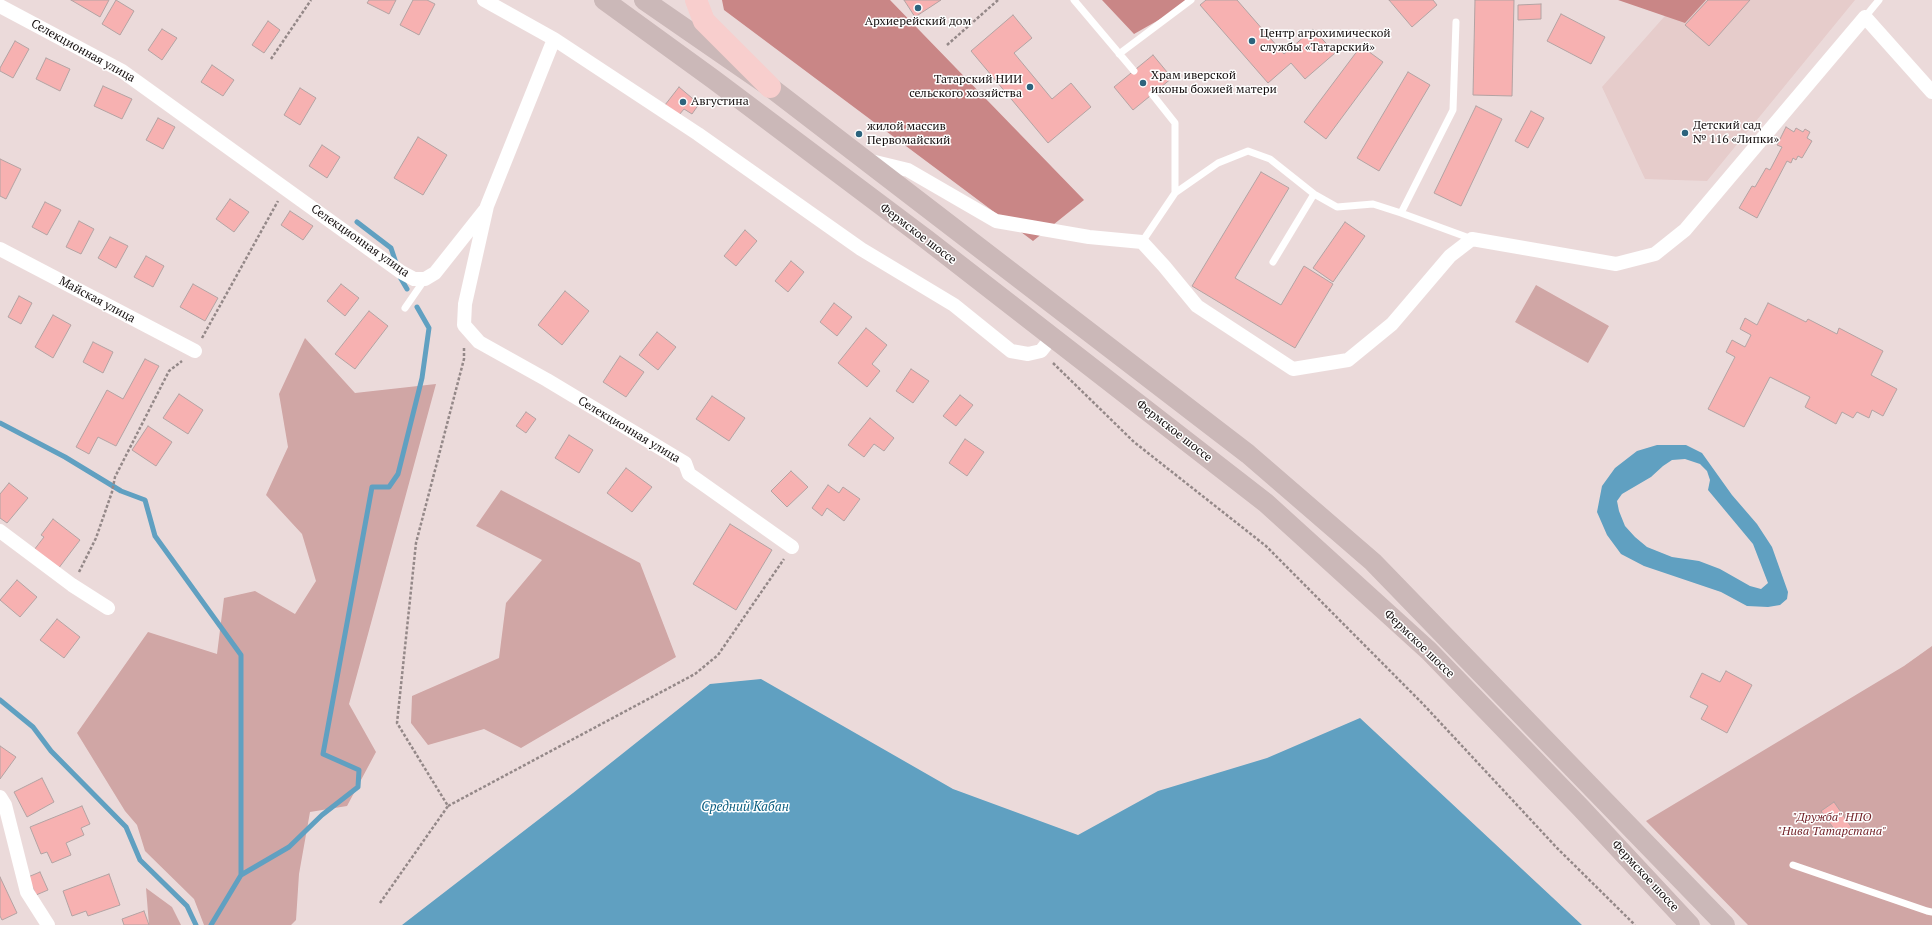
<!DOCTYPE html>
<html>
<head>
<meta charset="utf-8">
<style>
	body { margin:0 }
	canvas { display:block; background:#ebdada }
</style>
</head>
<body>
<canvas width="1932" height="925"></canvas>
<script>
const c = document.querySelector('canvas').getContext('2d');
c.lineJoin = 'round';
function paint(path, color) {
  c.fillStyle = color;
  c.fill(path, 'evenodd');
}
function poly(rows) {
  const path = new Path2D();
  for (const r of rows) {
    path.moveTo(r[0], r[1]);
    for (let i = 2; i < r.length; i += 2) path.lineTo(r[i], r[i + 1]);
  }
  return path;
}
function strokePath(path, color, width, dash) {
  c.strokeStyle = color;
  c.lineWidth = width;
  c.lineCap = dash ? 'butt' : 'round';
  c.setLineDash(dash || []);
  c.stroke(path);
}
function write(font, color, halo, rows, align = 'center') {
  c.font = font + ' "PT Serif",serif';
  c.lineWidth = 3;
  c.setLineDash([]);
  c.textBaseline = 'middle';
  c.strokeStyle = halo;
  c.fillStyle = color;
  for (const [text, x, y, turn = 0] of rows) {
    c.save();
    c.translate(x, y);
    c.rotate((+turn || 0) * Math.PI / 180);
    c.textAlign = isNaN(turn) ? turn : align;
    if (halo) c.strokeText(text, 0, 0);
    c.fillText(text, 0, 0);
    c.restore();
  }
}
paint(poly([
	[1679,0,1855,0,1707,181,1645,179,1602,87]
]), '#e6cccb');
paint(poly([
	[1536,285,1609,326,1588,363,1515,322],
	[305,338,355,393,436,384,349,704,376,752,347,806,310,812,299,874,296,920,291,925,204,925,194,899,145,851,137,825,125,811,77,733,148,632,217,654,224,598,255,591,295,614,316,581,302,534,266,495,288,447,279,394],
	[501,490,640,563,676,657,521,748,484,729,428,745,411,723,412,696,499,658,506,603,542,560,476,526],
	[1932,646,1932,925,1748,925,1646,821,1904,666],
	[146,888,172,907,181,925,149,925]
]), '#d0a6a5');
paint(poly([
	[722,0,890,0,1084,200,1033,241,724,10],
	[1102,0,1194,0,1134,34],
	[1618,0,1706,0,1685,23]
]), '#c98686');
paint(poly([
	[1657,445,1686,445,1702,453,1732,495,1757,524,1772,547,1788,592,1787,599,1780,605,1768,607,1747,606,1721,592,1644,566,1621,554,1607,535,1597,512,1602,486,1615,468,1637,451],
	[1685,459,1700,464,1707,471,1710,480,1708,490,1753,544,1768,583,1761,589,1750,586,1720,569,1699,561,1672,557,1647,547,1635,537,1625,526,1619,511,1617,501,1622,494,1651,477,1663,466,1672,460],
	[761,679,953,789,1078,835,1158,791,1267,758,1360,718,1582,925,402,925,573,793,710,684]
]), '#60a0c1');
strokePath(poly([
	[357,222,391,248,396,263],
	[400,277,407,289],
	[0,423,65,457,121,491,145,500,155,536,241,655,241,875],
	[0,700,33,727,51,751,126,827,140,860,187,906,196,925],
	[211,925,241,875,289,847,322,815,358,787,359,770,323,754,372,487,389,487,398,474,422,378,429,328,417,307]
]), '#60a0c1', 5);
const building = poly([
	[71,0,109,0,100,17,71,0],
	[116,0,134,11,120,35,102,24,116,0],
	[369,0,396,0,389,14,367,3,369,0],
	[413,0,427,0,435,4,419,35,400,25,413,0],
	[904,0,941,0,915,17,904,0],
	[1206,0,1237,0,1284,54,1313,29,1335,53,1305,79,1291,63,1268,83,1200,5,1206,0],
	[1389,0,1433,0,1437,5,1412,27,1389,0],
	[1475,0,1514,0,1512,96,1473,95,1475,0],
	[1708,0,1750,0,1709,46,1685,25,1708,0],
	[1541,4,1541,19,1518,20,1518,5,1541,4],
	[1561,14,1605,37,1591,64,1547,41,1561,14],
	[1013,15,1032,38,1014,53,1052,99,1071,83,1091,107,1048,143,971,51,1013,15],
	[268,21,280,30,264,53,252,45,268,21],
	[162,29,177,38,162,60,148,50,162,29],
	[15,41,29,49,13,78,0,71,0,68,15,41],
	[1361,46,1383,62,1326,139,1304,122,1361,46],
	[1153,55,1172,78,1133,110,1114,87,1153,55],
	[46,58,70,69,60,91,36,79,46,58],
	[212,65,234,80,223,96,201,82,212,65],
	[1408,72,1430,85,1379,171,1357,158,1408,72],
	[103,86,132,99,122,119,94,106,103,86],
	[679,87,699,104,692,114,684,109,679,115,665,105,679,87],
	[300,88,316,98,300,125,284,115,300,88],
	[1476,106,1502,119,1461,206,1434,193,1476,106],
	[1531,111,1544,118,1528,148,1515,141,1531,111],
	[158,118,175,127,163,149,146,140,158,118],
	[1786,127,1794,132,1796,128,1803,132,1805,129,1810,132,1807,138,1812,141,1802,158,1798,156,1796,160,1793,158,1791,163,1787,161,1757,218,1739,208,1752,186,1755,187,1766,168,1770,170,1782,147,1777,145,1786,127],
	[418,137,447,155,423,195,394,178,418,137],
	[322,145,340,157,327,178,309,166,322,145],
	[0,159,21,169,6,199,0,196,0,159],
	[1261,172,1289,188,1235,278,1281,305,1304,266,1333,284,1295,348,1192,286,1261,172],
	[230,199,249,212,234,232,216,219,230,199],
	[45,202,61,210,47,235,32,227,45,202],
	[290,211,313,226,303,240,281,225,290,211],
	[79,221,94,229,81,254,66,247,79,221],
	[1345,222,1365,236,1333,282,1313,268,1345,222],
	[745,230,757,241,736,266,724,256,745,230],
	[110,237,128,246,116,268,98,258,110,237],
	[146,256,164,266,153,287,134,277,146,256],
	[791,261,804,272,788,292,775,281,791,261],
	[193,284,218,298,205,321,180,307,193,284],
	[341,284,359,298,345,316,327,301,341,284],
	[565,291,589,311,562,345,538,325,565,291],
	[19,296,32,303,21,324,8,317,19,296],
	[834,303,852,317,837,336,820,322,834,303],
	[1768,303,1806,322,1808,319,1837,334,1839,328,1883,351,1871,375,1897,389,1883,416,1872,410,1869,418,1857,412,1853,418,1842,412,1836,424,1805,407,1810,397,1770,377,1744,427,1708,409,1735,357,1726,352,1732,340,1745,347,1751,335,1740,329,1745,318,1757,325,1768,303],
	[369,311,388,326,355,369,335,354,369,311],
	[53,315,71,325,53,358,35,347,53,315],
	[866,328,887,345,872,364,880,371,867,387,838,363,866,328],
	[657,332,676,347,658,370,639,355,657,332],
	[93,342,113,352,103,373,83,362,93,342],
	[620,356,644,372,626,397,603,382,620,356],
	[145,359,159,366,116,446,98,437,89,454,76,447,107,390,123,399,145,359],
	[911,369,929,381,913,403,896,391,911,369],
	[179,394,203,410,188,434,163,418,179,394],
	[960,395,973,405,956,426,943,416,960,395],
	[712,396,745,418,729,441,696,419,712,396],
	[526,412,536,419,526,433,516,426,526,412],
	[870,418,894,438,884,451,874,444,864,457,848,445,870,418],
	[148,426,172,442,156,466,132,450,148,426],
	[569,435,593,450,579,473,555,458,569,435],
	[965,439,984,452,967,476,949,463,965,439],
	[626,468,652,487,632,512,607,493,626,468],
	[791,471,808,487,787,507,771,491,791,471],
	[9,483,28,498,7,523,0,518,0,494,9,483],
	[828,485,839,493,843,487,860,499,844,521,827,508,822,516,812,508,828,485],
	[53,519,80,540,58,569,34,550,44,537,41,535,53,519],
	[730,524,772,550,736,610,693,584,730,524],
	[17,580,37,597,20,617,0,600,17,580],
	[57,619,80,637,64,658,40,640,57,619],
	[1726,671,1752,685,1727,733,1701,719,1708,706,1690,697,1702,673,1720,682,1726,671],
	[0,746,16,757,0,779,0,746],
	[42,778,54,802,27,817,14,792,42,778],
	[1834,802,1852,828,1840,837,1821,811,1834,802],
	[82,806,90,824,81,828,84,835,66,843,71,855,52,863,47,852,41,854,30,827,82,806],
	[40,872,48,890,36,895,28,877,40,872],
	[109,874,120,905,88,916,86,911,72,916,63,891,109,874],
	[0,877,17,913,2,920,0,916,0,877],
	[144,911,149,925,124,925,122,919,144,911]
]);
paint(building, '#f7b1b1');
strokePath(building, '#b3a3a3', 1);
strokePath(poly([
	[947,45,998,0],
	[271,59,311,0],
	[202,338,278,201],
	[1053,363,1134,442,1266,546,1423,704,1557,848,1635,925],
	[79,572,96,538,112,492,115,477,169,371,182,361],
	[448,806,695,674,718,655,784,559],
	[380,903,448,806,397,723,416,543,464,359,464,348]
]), '#948888', 2.5, [3, 2]);
strokePath(poly([
	[1074,0,1134,71],
	[1865,17,1879,0],
	[1119,54,1191,0],
	[1175,193,1218,163,1248,151,1270,159,1314,194,1337,207,1373,204,1401,213,1472,239],
	[1401,213,1453,110,1456,22],
	[1142,242,1175,193,1175,123,1152,94],
	[1273,262,1314,194],
	[405,308,425,279],
	[1793,865,1927,911,1932,912]
]), '#fff', 7);
strokePath(poly([
	[484,0,554,39,698,134,861,249,954,305,1011,351,1028,354,1041,351,1052,337],
	[0,6,122,71,401,272,414,279,425,279,435,273,485,210],
	[554,39,487,206,465,304,464,325,479,342,547,380,685,463,689,474,792,547],
	[871,161,908,170,996,221,1089,237,1142,242,1164,266,1197,306,1293,369,1348,360,1392,324,1450,256,1472,239,1616,264,1655,254,1685,230,1865,17,1932,92],
	[0,249,195,351],
	[0,531,72,585,108,608],
	[0,797,5,805,27,892,48,925]
]), '#fff', 14);
strokePath(poly([
	[604,0,713,79,926,239,1266,503,1429,651,1580,807,1690,925],
	[644,0,770,87,1248,454,1373,562,1725,925]
]), '#cbb8b8', 20);
strokePath(poly([
	[696,0,704,21,770,87]
]), '#f8cecd', 22);
for (const [x, y, r, color] of [
	[918,8,4,"#2c637d"],
	[1252,41,4,"#2c637d"],
	[1143,83,4,"#2c637d"],
	[1030,87,4,"#2c637d"],
	[683,102,4,"#2c637d"],
	[1685,133,4,"#2c637d"],
	[859,134,4,"#2c637d"]
]) {
  const dot = new Path2D();
  dot.arc(x, y, r, 0, 2 * Math.PI);
  c.fillStyle = color;
  c.fill(dot);
  strokePath(dot, '#fff', 1.5);
}
write('12px', '#140e0e', '#fff', [
	["Архиерейский дом",918,22,"center"],
	["Центр агрохимической",1260,34],
	["службы «Татарский»",1260,48],
	["Храм иверской",1151,76],
	["иконы божией матери",1151,90],
	["Татарский НИИ",1022,80,"right"],
	["сельского хозяйства",1022,94,"right"],
	["Августина",691,102],
	["Детский сад",1693,126],
	["№ 116 «Липки»",1693,140],
	["жилой массив",867,127],
	["Первомайский",867,141]
], 'left');
write('12px', '#140e0e', '#fff', [
	["Селекционная улица",83,51,29],
	["Фермское шоссе",918,234,37],
	["Селекционная улица",360,241,35],
	["Майская улица",97,300,28],
	["Селекционная улица",629,430,31],
	["Фермское шоссе",1174,431,38],
	["Фермское шоссе",1419,644,44],
	["Фермское шоссе",1645,876,47]
]);
write('italic 12px', '#74242a', '#fff', [
	["\"Дружба\" НПО",1832,818],
	["\"Нива Татарстана\"",1832,832]
]);
write('italic 13px', '#0b5e80', '#fff', [
	["Средний Кабан",745,807]
]);
</script>
</body>
</html>
